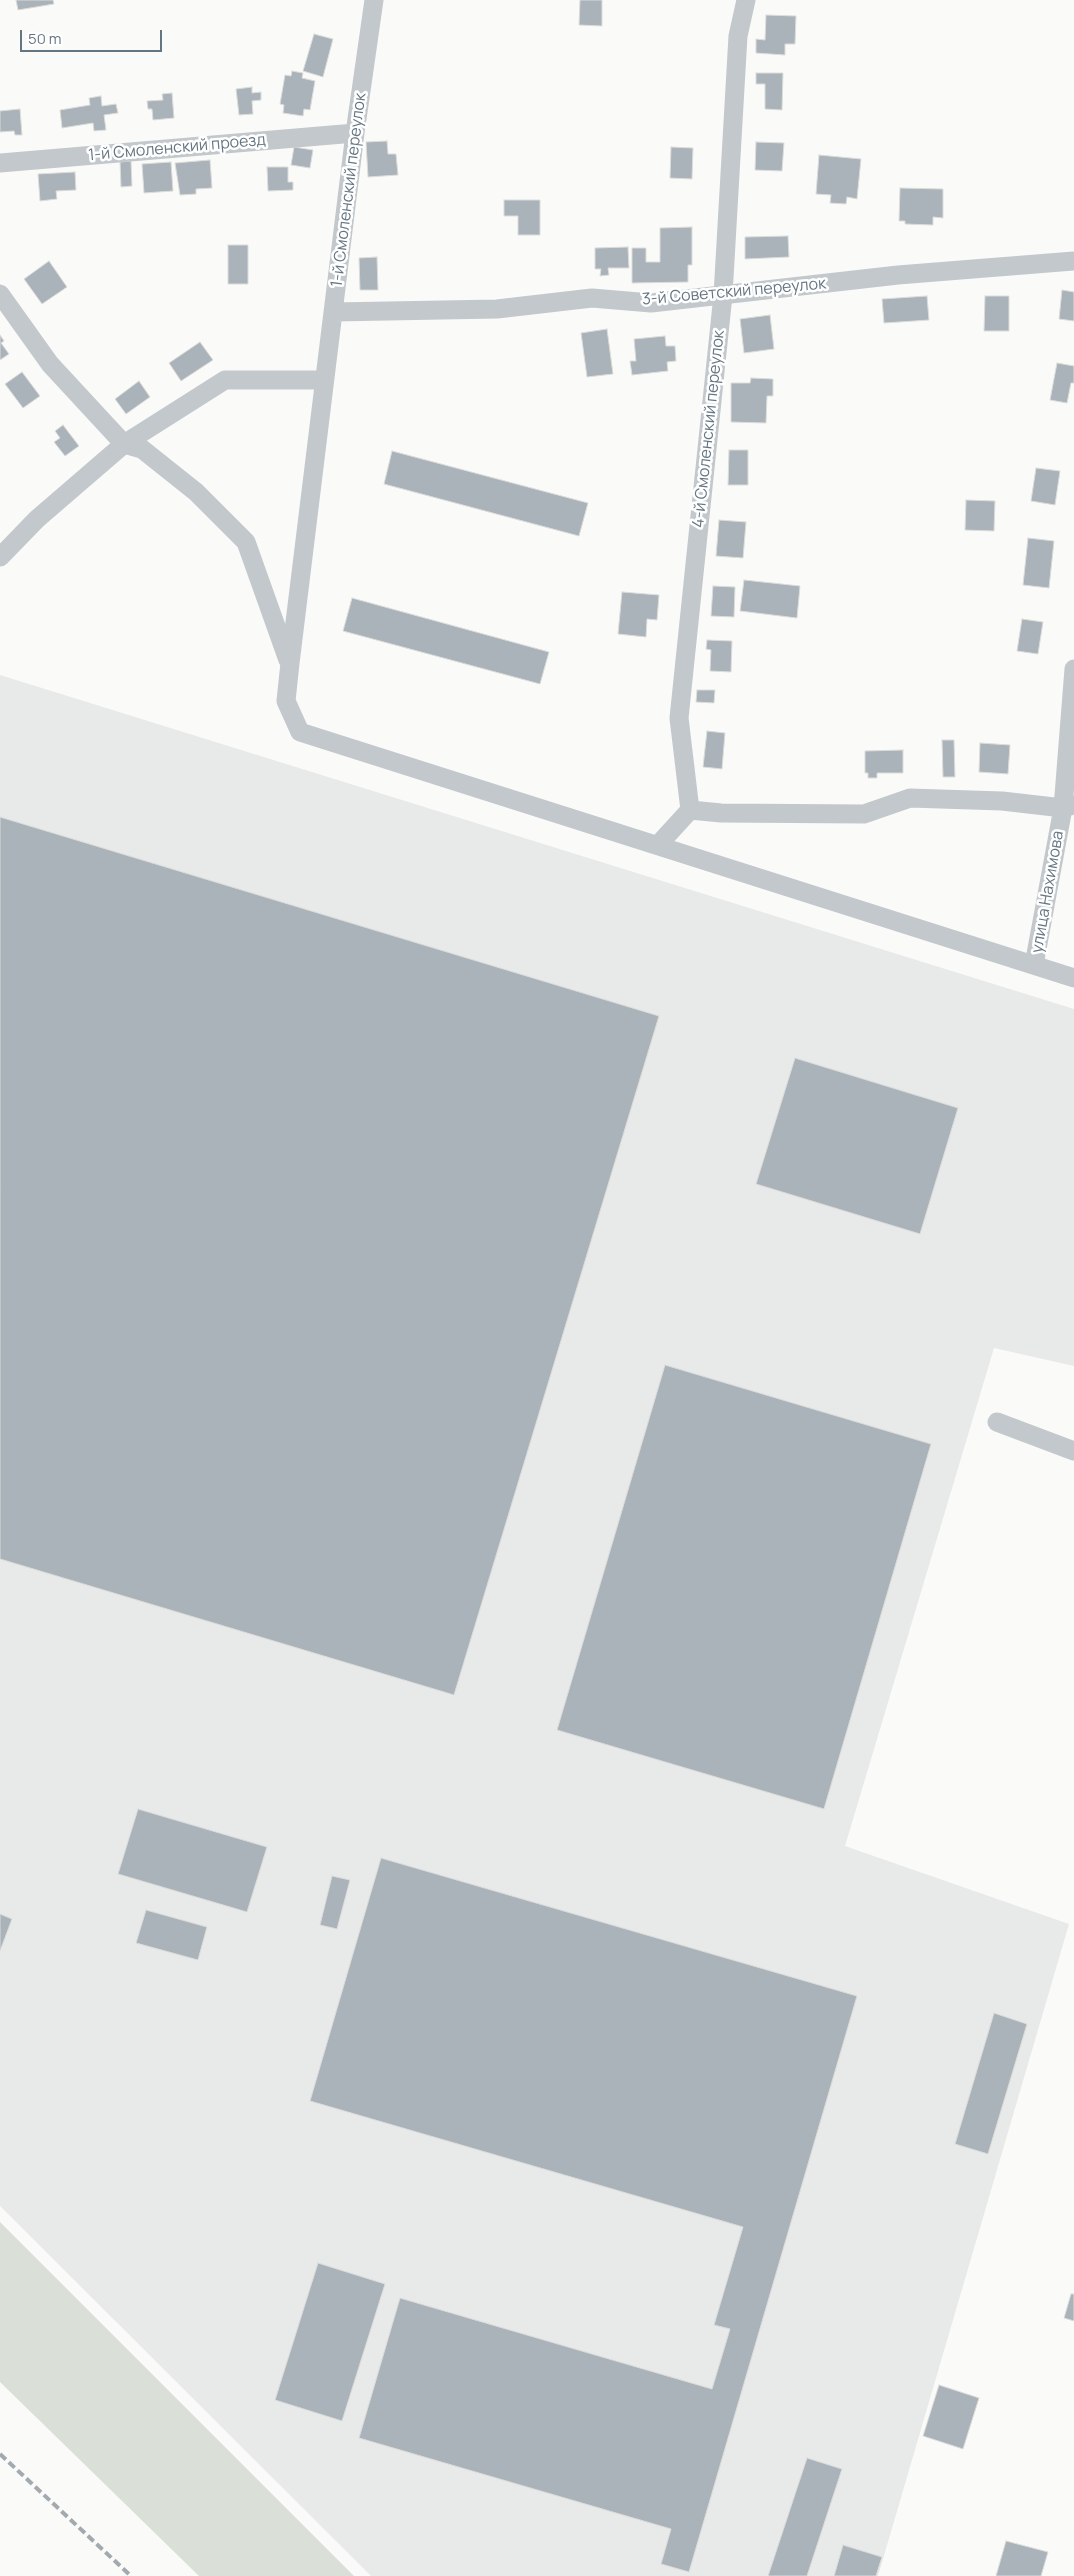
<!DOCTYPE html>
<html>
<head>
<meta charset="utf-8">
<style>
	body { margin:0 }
	#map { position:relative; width:1074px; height:2576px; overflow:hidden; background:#fafaf8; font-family:Manrope,sans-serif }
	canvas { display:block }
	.scale { position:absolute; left:20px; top:30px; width:142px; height:22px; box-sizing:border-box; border:2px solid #657683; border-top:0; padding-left:6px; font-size:15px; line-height:18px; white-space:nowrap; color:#657683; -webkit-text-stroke:4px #fff; paint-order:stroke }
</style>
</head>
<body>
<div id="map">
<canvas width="1074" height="2576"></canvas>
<div class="scale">50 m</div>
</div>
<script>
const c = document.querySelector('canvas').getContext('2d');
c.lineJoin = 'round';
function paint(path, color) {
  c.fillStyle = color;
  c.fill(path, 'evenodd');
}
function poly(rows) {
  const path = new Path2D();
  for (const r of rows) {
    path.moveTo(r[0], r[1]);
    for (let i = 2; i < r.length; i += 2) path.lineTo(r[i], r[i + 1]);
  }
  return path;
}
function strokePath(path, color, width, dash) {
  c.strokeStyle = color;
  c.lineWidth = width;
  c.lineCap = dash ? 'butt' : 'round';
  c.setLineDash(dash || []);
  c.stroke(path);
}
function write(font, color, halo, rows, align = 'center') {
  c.font = font + ' Manrope,sans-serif';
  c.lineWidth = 5;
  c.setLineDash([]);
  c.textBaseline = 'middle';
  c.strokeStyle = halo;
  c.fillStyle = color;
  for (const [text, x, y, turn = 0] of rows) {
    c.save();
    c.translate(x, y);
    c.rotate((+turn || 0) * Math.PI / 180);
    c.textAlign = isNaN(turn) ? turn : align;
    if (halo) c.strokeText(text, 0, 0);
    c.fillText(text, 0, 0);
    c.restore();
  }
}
paint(poly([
	[0,675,1074,1009,1074,1366,994,1348,845,1846,1069,1924,878,2576,371,2576,0,2206]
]), '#e8e9e9');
paint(poly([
	[0,2222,354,2576,199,2576,0,2382]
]), '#dadfd7');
const building = poly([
	[16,0,53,0,54,4,18,10,16,0],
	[580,0,602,0,602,26,579,25,580,0],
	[766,15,796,16,795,44,785,44,785,55,756,53,756,39,765,40,766,15],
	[314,34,333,39,323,77,303,71,314,34],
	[292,71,303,73,302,78,315,81,310,110,304,109,303,116,283,113,284,105,280,104,285,75,291,76,292,71],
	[756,73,783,73,782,110,765,109,765,84,756,84,756,73],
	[252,87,252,93,261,92,261,100,252,101,253,114,239,115,236,89,252,87],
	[172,93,174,118,153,120,152,109,148,109,147,101,163,100,162,94,172,93],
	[101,96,102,106,116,104,118,113,104,115,106,130,94,131,93,123,62,128,60,110,90,105,89,98,101,96],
	[20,109,22,135,15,135,14,131,0,132,0,111,20,109],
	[387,141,388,154,396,154,398,175,368,177,366,142,387,141],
	[756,142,784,143,782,171,755,170,756,142],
	[294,147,313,150,310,168,291,165,294,147],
	[671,147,693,148,692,179,670,178,671,147],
	[819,155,861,159,857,199,847,197,846,204,830,203,831,195,816,194,819,155],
	[210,160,212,188,196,189,196,194,180,195,175,163,210,160],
	[131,161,132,186,121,187,120,162,131,161],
	[171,162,173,191,144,193,142,164,171,162],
	[267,167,288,167,288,182,293,182,293,190,268,191,267,167],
	[75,172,76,190,56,191,57,199,40,201,38,174,75,172],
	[900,188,943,189,943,218,933,217,933,225,905,224,905,221,899,221,900,188],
	[504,200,540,200,540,235,518,235,518,216,504,216,504,200],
	[692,227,692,265,688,265,688,282,632,283,632,248,646,248,646,262,660,262,660,228,692,227],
	[788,236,789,257,745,259,745,237,788,236],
	[228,245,248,245,248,284,228,284,228,245],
	[628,247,629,268,608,268,609,275,600,276,601,269,595,269,595,248,628,247],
	[377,257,378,290,360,290,359,258,377,257],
	[49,261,67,287,42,304,24,279,49,261],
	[1062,290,1074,292,1074,321,1059,319,1062,290],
	[927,296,929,320,884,323,882,299,927,296],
	[985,296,1009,296,1009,331,984,331,985,296],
	[770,315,774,349,744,353,740,319,770,315],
	[607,329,613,374,587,377,581,333,607,329],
	[0,335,4,341,1,343,9,354,0,360,0,335],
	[665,336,666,346,675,346,676,361,667,362,668,371,632,375,630,361,636,361,634,339,665,336],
	[200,342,213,360,181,381,169,363,200,342],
	[1057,363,1074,366,1074,383,1071,383,1067,403,1050,400,1057,363],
	[22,372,40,396,23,408,5,384,22,372],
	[751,378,773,379,773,396,767,396,766,423,731,422,731,383,750,383,751,378],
	[139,381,150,397,126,414,115,399,139,381],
	[63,425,79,446,65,456,54,442,60,438,55,431,63,425],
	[729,450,748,450,748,485,728,485,729,450],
	[392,451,588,503,579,536,384,484,392,451],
	[1036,468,1060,471,1055,505,1031,501,1036,468],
	[966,500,995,501,994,531,965,530,966,500],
	[719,520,746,522,743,558,716,556,719,520],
	[1028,538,1054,541,1049,588,1023,585,1028,538],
	[744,580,800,586,797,618,740,611,744,580],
	[713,586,735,587,734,617,711,616,713,586],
	[622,592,659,595,657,620,647,619,646,637,618,634,622,592],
	[352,598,549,652,540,684,343,631,352,598],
	[1022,619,1043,622,1038,654,1017,651,1022,619],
	[707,640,732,641,731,672,710,671,711,650,706,649,707,640],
	[697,690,715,690,714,703,696,702,697,690],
	[707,731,725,733,722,769,703,767,707,731],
	[942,740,954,740,955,777,943,777,942,740],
	[980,743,1010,745,1008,774,979,772,980,743],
	[903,750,903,773,877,773,877,778,868,778,868,773,865,773,865,751,903,750],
	[0,817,659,1016,454,1695,0,1559,0,817],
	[795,1058,958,1108,920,1234,756,1184,795,1058],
	[665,1365,931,1444,824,1809,557,1730,665,1365],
	[138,1809,267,1847,247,1912,118,1874,138,1809],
	[381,1858,857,1996,689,2572,661,2564,671,2529,359,2438,400,2298,712,2389,730,2329,714,2325,743,2227,310,2101,381,1858],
	[332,1876,350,1880,337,1929,320,1925,332,1876],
	[146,1910,207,1927,198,1960,136,1943,146,1910],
	[0,1914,12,1919,0,1951,0,1914],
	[994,2013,1027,2024,988,2154,955,2144,994,2013],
	[318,2263,385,2284,342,2421,275,2400,318,2263],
	[1071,2294,1074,2294,1074,2321,1064,2318,1071,2294],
	[939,2385,979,2398,963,2449,923,2436,939,2385],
	[807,2458,842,2469,807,2576,768,2576,807,2458],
	[1006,2541,1048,2552,1041,2576,996,2576,1006,2541],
	[843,2545,882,2557,876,2576,834,2576,843,2545]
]);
paint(building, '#aab3b9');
strokePath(building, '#dcdcda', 1);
strokePath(poly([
	[374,0,355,133,290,663,286,701,300,732,1074,978],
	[0,163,355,133],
	[0,294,50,364,124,444,142,449,196,492,246,542,288,660],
	[334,312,497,309,592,298,651,303,898,275,1074,261],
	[0,557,37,519,124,444,225,380,324,380],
	[690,810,721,813,864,814,910,798,1002,801,1063,808,1074,805],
	[658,845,690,810,679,718,723,295,738,36,746,0],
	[1034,965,1063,808,1074,669],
	[997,1422,1074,1451]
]), '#c3c8cc', 19);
strokePath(poly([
	[0,2454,131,2576]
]), '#a2aab0', 4, [8, 4]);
write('16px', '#657683', '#fff', [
	["1-й Смоленский проезд",177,148,-5],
	["1-й Смоленский переулок",349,190,-83],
	["3-й Советский переулок",734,292,-5],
	["4-й Смоленский переулок",709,429,-84],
	["улица Нахимова",1048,892,-80]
]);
</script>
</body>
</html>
